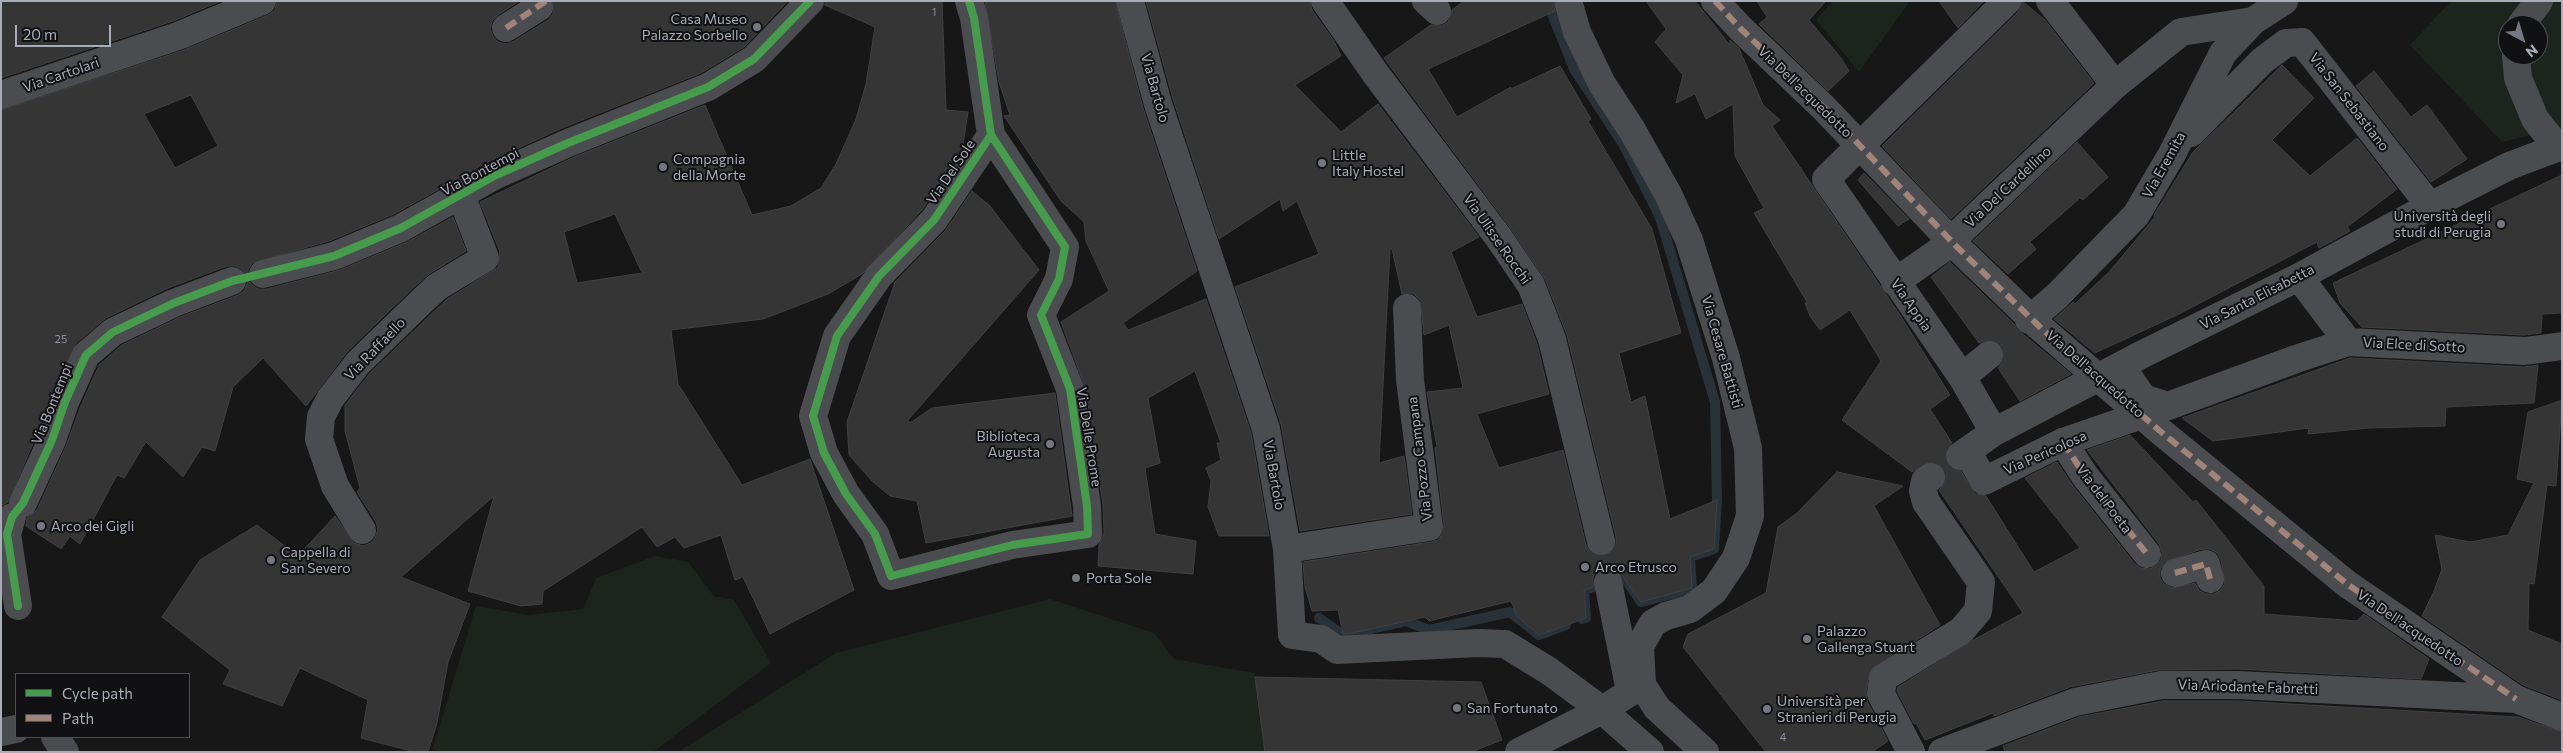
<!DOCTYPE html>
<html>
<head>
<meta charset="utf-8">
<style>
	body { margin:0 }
	#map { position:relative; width:2563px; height:753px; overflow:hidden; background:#171717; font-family:Commissioner,sans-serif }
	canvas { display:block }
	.frame { position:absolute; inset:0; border:2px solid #a8adb8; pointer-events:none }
	.legend { position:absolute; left:15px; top:673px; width:175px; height:65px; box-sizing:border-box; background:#111113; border:1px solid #4d4f55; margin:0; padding:6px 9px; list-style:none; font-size:15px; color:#a8adb8 }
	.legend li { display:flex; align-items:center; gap:10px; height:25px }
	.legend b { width:25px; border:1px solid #4d4f55 }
	.north { position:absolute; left:2498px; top:15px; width:50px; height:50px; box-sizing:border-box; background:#111113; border:1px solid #4d4f55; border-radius:50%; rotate:141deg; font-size:14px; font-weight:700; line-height:20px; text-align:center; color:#a8adb8 }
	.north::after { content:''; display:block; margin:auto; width:18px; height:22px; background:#757880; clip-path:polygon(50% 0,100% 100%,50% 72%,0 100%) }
	.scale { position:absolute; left:15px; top:25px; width:96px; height:22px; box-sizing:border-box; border:2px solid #a8adb8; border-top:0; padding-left:6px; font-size:15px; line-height:18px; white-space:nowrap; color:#a8adb8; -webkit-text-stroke:4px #111113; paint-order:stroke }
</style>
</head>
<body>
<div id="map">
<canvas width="2563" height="753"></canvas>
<div class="frame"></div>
<ul class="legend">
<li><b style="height:6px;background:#469c4c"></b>Cycle path</li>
<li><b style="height:6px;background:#a18479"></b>Path</li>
</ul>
<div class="north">N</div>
<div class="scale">20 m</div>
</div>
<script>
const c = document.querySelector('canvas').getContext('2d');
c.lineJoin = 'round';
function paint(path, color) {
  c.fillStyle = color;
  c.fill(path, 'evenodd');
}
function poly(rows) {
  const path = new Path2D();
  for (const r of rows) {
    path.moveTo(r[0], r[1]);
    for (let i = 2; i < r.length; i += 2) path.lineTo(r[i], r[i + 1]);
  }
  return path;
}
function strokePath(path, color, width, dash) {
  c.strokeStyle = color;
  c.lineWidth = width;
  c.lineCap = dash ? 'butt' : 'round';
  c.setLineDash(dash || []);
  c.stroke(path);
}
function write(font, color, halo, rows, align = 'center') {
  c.font = font + ' Commissioner,sans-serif';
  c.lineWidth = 4;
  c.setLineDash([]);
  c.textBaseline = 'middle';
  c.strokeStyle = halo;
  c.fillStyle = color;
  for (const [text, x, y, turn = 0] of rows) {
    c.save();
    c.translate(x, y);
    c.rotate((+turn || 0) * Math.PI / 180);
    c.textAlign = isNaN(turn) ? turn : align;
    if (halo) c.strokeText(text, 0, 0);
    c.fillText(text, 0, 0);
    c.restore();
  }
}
paint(poly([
	[1833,1,1910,1,1859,72,1816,20],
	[2451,1,2562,1,2562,127,2502,142,2410,45],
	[2508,25,2538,25,2538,55,2508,55],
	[655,556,688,562,714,596,734,600,771,663,653,752,436,752,433,748,476,606,528,615,583,609,596,578],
	[1050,599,1154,633,1174,659,1255,673,1265,752,678,752,836,653]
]), '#1d241e');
strokePath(poly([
	[1547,1,1574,69,1623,144,1660,217,1715,402,1717,500,1714,549,1690,557,1692,589,1641,602,1624,577,1584,590,1586,618,1582,619],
	[1319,618,1343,635,1406,621,1429,630,1510,612,1539,635,1566,625]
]), '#2a3239', 10);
const building = poly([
	[1,1,221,1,173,21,1,78,1,1],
	[277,1,519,1,498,15,492,21,490,29,493,36,498,42,506,44,514,41,548,20,553,14,553,1,788,1,744,47,701,73,562,128,488,162,394,214,329,241,252,263,248,270,248,278,252,285,258,289,267,289,340,270,407,242,453,217,466,251,429,274,413,288,347,352,306,406,263,358,233,387,215,451,202,447,183,477,146,442,124,478,117,475,80,544,70,536,61,549,26,526,27,518,37,510,66,446,80,408,99,365,122,345,180,317,238,295,244,291,247,284,247,276,241,269,235,266,227,266,168,288,106,318,76,343,51,396,37,434,8,502,1,506,1,110,184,50,268,15,275,10,277,1],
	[191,95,218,146,175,168,144,114,191,95],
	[825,1,942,1,946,110,968,112,962,151,922,210,862,274,828,294,763,319,671,330,678,384,742,485,810,459,854,590,770,634,743,577,735,580,721,535,684,548,675,537,657,547,642,527,543,591,542,604,521,606,468,591,494,496,401,577,470,604,448,662,437,723,428,752,415,752,361,738,368,700,300,668,282,706,223,684,230,670,162,617,200,560,257,525,298,556,335,516,354,543,363,546,371,543,375,538,378,530,376,522,357,492,360,488,345,431,345,405,370,373,446,300,498,267,500,252,480,202,574,157,705,105,752,215,791,206,821,188,836,164,856,119,866,84,875,27,825,5,825,1],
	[615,214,642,273,577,283,564,232,615,214],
	[985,1,1115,1,1143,108,1197,271,1123,323,1128,330,1206,299,1251,433,1269,536,1219,536,1208,507,1211,481,1206,468,1221,460,1217,443,1221,443,1195,371,1148,398,1160,463,1145,468,1155,534,1196,541,1193,574,1098,566,1099,545,1104,533,1103,505,1086,390,1061,322,1109,291,1086,241,1084,222,1061,201,1004,116,1010,115,999,82,985,1],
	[1146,1,1310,1,1312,10,1334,41,1341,56,1295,85,1341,132,1378,104,1479,237,1451,252,1477,317,1522,304,1537,344,1549,394,1477,414,1499,468,1563,450,1586,545,1589,551,1596,556,1604,556,1612,552,1616,545,1616,537,1567,335,1545,279,1511,229,1384,58,1431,25,1441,26,1448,22,1452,10,1464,1,1553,1,1555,11,1428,69,1457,117,1511,87,1511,89,1560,66,1591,119,1588,121,1652,229,1681,333,1619,353,1631,402,1645,396,1670,519,1717,500,1714,549,1690,557,1692,588,1641,602,1619,571,1612,567,1604,567,1597,571,1593,577,1593,587,1584,590,1586,618,1539,635,1517,616,1511,601,1429,621,1425,617,1348,634,1343,634,1338,610,1312,611,1305,587,1303,562,1431,542,1438,540,1443,533,1444,525,1435,448,1437,447,1427,392,1463,388,1449,325,1424,335,1420,300,1414,294,1402,294,1392,249,1390,249,1379,463,1404,456,1412,514,1300,531,1281,424,1235,287,1319,254,1297,201,1283,211,1280,199,1219,239,1173,99,1146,1],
	[1646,1,1695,1,1730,45,1730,40,1739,48,1763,105,1780,120,1772,126,1900,315,1950,395,1930,409,1952,443,1946,450,1945,458,1947,465,1953,470,1961,471,1975,494,1986,496,2034,572,2080,548,2025,478,2057,462,2073,486,2135,564,2141,568,2149,569,2156,566,2161,560,2162,552,2159,544,2087,450,2130,435,2193,502,2196,500,2264,586,2264,614,2357,621,2364,614,2429,659,2421,679,2239,669,2158,670,2070,687,1994,716,1993,713,1925,740,1916,723,1914,724,1897,691,1898,687,1975,639,2023,613,1939,490,1945,484,1947,476,1944,468,1937,463,1930,462,1912,472,1842,420,1881,361,1850,310,1820,330,1810,316,1805,303,1807,302,1754,213,1764,208,1735,156,1733,104,1706,119,1695,94,1676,103,1683,75,1655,42,1666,29,1646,1],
	[2202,549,2210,549,2217,553,2221,560,2225,583,2221,590,2214,594,2206,594,2199,590,2195,583,2172,588,2164,584,2160,578,2160,570,2164,562,2202,549],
	[1757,1,1826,1,1809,20,1841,58,1849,71,1828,91,1759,24,1767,17,1757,1],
	[1939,1,1984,1,1958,28,1939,1],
	[2022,1,2045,20,2094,83,1951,219,1882,146,2018,12,2022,1],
	[2282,65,2314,98,2272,140,2310,176,2357,138,2397,189,2347,227,2350,231,2319,248,2317,242,2177,315,2095,353,2054,319,2073,302,2075,304,2109,272,2155,217,2154,215,2193,152,2282,65],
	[2374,71,2411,117,2427,105,2467,159,2431,182,2356,86,2374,71],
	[2077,142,2108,177,2083,200,2080,198,2030,242,2036,249,2008,274,1973,241,2077,142],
	[1864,173,1909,219,1898,226,1858,180,1864,173],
	[2562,175,2562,313,2542,314,2541,333,2524,335,2362,327,2340,303,2333,283,2562,175],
	[972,191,990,206,1039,270,908,420,910,423,932,408,1055,393,1072,516,926,543,917,501,890,496,873,482,849,455,847,422,895,282,945,231,972,191],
	[1950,262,2014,324,2018,330,2071,374,2020,401,1998,368,2004,360,2004,352,2001,346,1994,340,1986,340,1979,343,1931,277,1950,262],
	[2350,358,2524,367,2538,365,2534,403,2446,407,2445,426,2369,428,2308,434,2309,428,2213,441,2182,418,2350,358],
	[2562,400,2556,486,2547,485,2534,584,2529,583,2528,630,2562,644,2562,700,2523,685,2422,616,2434,591,2442,569,2435,535,2470,542,2508,535,2534,483,2517,479,2528,412,2562,400],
	[1837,472,1903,486,1874,506,1940,625,1870,670,1866,692,1867,701,1888,741,1872,752,1766,752,1683,647,1688,634,1766,593,1778,527,1797,513,1837,472],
	[1255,677,1481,682,1502,740,1471,752,1265,752,1255,677],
	[2163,701,2238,701,2518,717,2562,732,2562,752,2005,752,2003,746,2079,717,2163,701]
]);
paint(building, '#353536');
strokePath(building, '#3f4043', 1);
strokePath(poly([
	[1989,355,2029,320],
	[1931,477,1960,456],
	[1601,541,1608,582]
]), '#343537', 28, [28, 14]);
strokePath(poly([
	[506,28,539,7],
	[2063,442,2085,476,2147,554],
	[2175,573,2206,564,2210,579]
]), '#4b4c50', 28);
strokePath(poly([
	[969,1,974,18,991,135,934,220,879,276,837,336,813,416,824,453,846,494,875,534,891,576,1012,545,1088,534,1087,506,1070,389,1041,315,1059,279,1065,247,991,135],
	[1130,1,1158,104,1266,429,1287,549,1292,635,1321,639,1337,650,1478,643,1505,644,1549,671,1602,710,1650,752],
	[1325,1,1375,73,1499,238,1531,285,1552,339,1601,541],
	[1426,1,1437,11],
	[1568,1,1577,32,1602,84,1632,130,1668,194,1689,240,1726,358,1748,448,1750,516,1736,558,1714,591,1690,609,1666,616,1653,623,1640,646,1642,685],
	[2050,1,2115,85],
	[2521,25,2539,1],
	[2516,55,2518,78,2535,119,2558,148],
	[1,95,178,36,262,1],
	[2191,133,2262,61,2286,43,2302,42,2430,206],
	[263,274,334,256,401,228,494,176,568,143,708,87,754,59,810,1],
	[2299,277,2348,342,2525,351,2562,346],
	[1895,282,1941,250,2115,85,2181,32,2253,21],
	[2029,320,2057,296,2136,215,2172,154,2223,53,2253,21,2284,1],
	[2121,366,2143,398,2168,406,2296,359,2348,342],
	[1962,377,1989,355],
	[1994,432,1962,377,1826,179,2007,1],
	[1967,451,1984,481,2063,442,2162,408],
	[1960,456,1994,432,2143,354,2299,277,2430,206,2509,166,2562,146],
	[23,503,52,440,65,402,86,355,113,332,174,303,232,281],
	[12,517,7,534,18,606],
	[362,530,335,486,319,439,321,417,330,399,358,363,424,299,437,287,485,258,461,195],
	[1287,549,1429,527,1410,380,1407,308],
	[1608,582,1628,681],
	[1642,685,1657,708,1705,752],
	[1,732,16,729],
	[55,737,65,752],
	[1519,752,1602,710,1642,685],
	[1911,752,1881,694,1883,678,1961,631,1978,611,1981,582,1926,502,1923,491,1925,481,1931,477]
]), '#4b4c50', 28);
strokePath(poly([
	[1942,752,2075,702,2161,685,2238,685,2516,699,2562,717]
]), '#4b4c50', 28);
strokePath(poly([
	[1715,1,1740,28,1823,107,1957,247,2042,329,2160,431,2347,584,2516,699]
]), '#4b4c50', 28);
strokePath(poly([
	[1715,1,1740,28,1823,107,1957,247,2042,329,2160,431,2347,584,2516,699],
	[506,28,546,1],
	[2063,442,2085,476,2147,554],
	[2175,573,2206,564,2210,579]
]), '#a18479', 6, [12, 6]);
strokePath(poly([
	[969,1,974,18,991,135,934,220,879,276,837,336,813,416,824,453,846,494,875,534,891,576,1012,545,1088,534,1087,506,1070,389,1041,315,1059,279,1065,247,991,135],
	[18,606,7,534,12,517,23,503,52,440,65,402,86,355,113,332,174,303,232,281,334,256,401,228,494,176,568,143,708,87,754,59,810,1]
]), '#469c4c', 8);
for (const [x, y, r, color] of [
	[757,27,5,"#757880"],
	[1322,163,5,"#757880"],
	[663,167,5,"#757880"],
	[2501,224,5,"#757880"],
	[1050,444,5,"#757880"],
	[41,526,5,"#757880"],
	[271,560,5,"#757880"],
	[1585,567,5,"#757880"],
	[1076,578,5,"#757880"],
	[1807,639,5,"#757880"],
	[1457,708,5,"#757880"],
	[1767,709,5,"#757880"]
]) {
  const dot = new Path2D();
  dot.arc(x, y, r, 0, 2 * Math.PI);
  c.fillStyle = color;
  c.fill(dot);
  strokePath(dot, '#111113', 2);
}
write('11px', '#8b8f98', null, [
	["1",934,12],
	["25",61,339],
	["4",1783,737]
]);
write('14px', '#a8adb8', '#111113', [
	["Casa Museo",747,19,"right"],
	["Palazzo Sorbello",747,35,"right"],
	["Little",1332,155],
	["Italy Hostel",1332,171],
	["Compagnia",673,159],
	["della Morte",673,175],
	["Università degli",2491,216,"right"],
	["studi di Perugia",2491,232,"right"],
	["Biblioteca",1040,436,"right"],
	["Augusta",1040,452,"right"],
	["Arco dei Gigli",51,526],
	["Cappella di",281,552],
	["San Severo",281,568],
	["Arco Etrusco",1595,567],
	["Porta Sole",1086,578],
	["Palazzo",1817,631],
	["Gallenga Stuart",1817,647],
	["Università per",1777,701],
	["Stranieri di Perugia",1777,717],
	["San Fortunato",1467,708]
], 'left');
write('14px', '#a8adb8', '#111113', [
	["Via Cartolari",61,75,-19],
	["Via Bartolo",1155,88,74],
	["Via Dell'acquedotto",1805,92,44],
	["Via San Sebastiano",2349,102,52],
	["Via Eremita",2164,165,-61],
	["Via Bontempi",480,172,-28],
	["Via Del Sole",951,172,-56],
	["Via Del Cardellino",2008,187,-43],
	["Via Ulisse Rocchi",1497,239,55],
	["Via Santa Elisabetta",2257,297,-27],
	["Via Appia",1911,305,55],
	["Via Elce di Sotto",2414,345,3],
	["Via Raffaello",375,349,-46],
	["Via Cesare Battisti",1722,352,74],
	["Via Dell'acquedotto",2095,374,41],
	["Via Bontempi",52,404,-68],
	["Via Delle Prome",1089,437,81],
	["Via Pericolosa",2045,453,-24],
	["Via Pozzo Campana",1420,459,-97],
	["Via Bartolo",1274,475,80],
	["Via del Poeta",2104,499,53],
	["Via Dell'acquedotto",2410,628,34],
	["Via Ariodante Fabretti",2248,687,2]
]);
</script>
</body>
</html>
